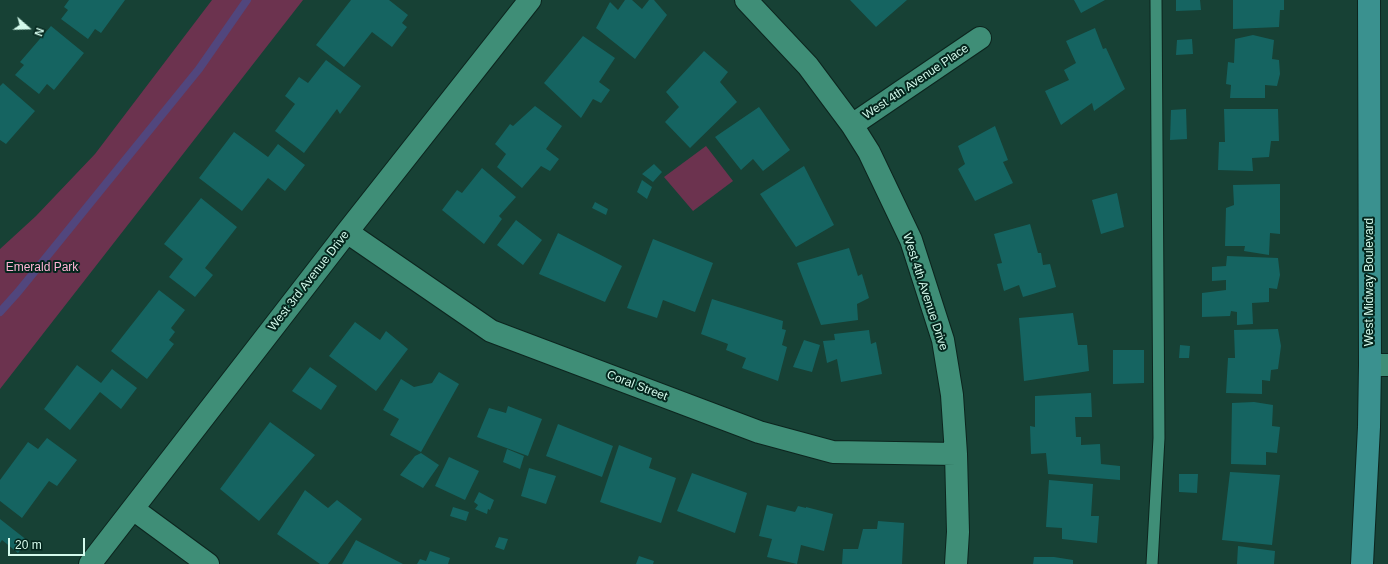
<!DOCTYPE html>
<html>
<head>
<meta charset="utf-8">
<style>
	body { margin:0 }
	#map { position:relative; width:1388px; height:564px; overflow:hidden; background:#174135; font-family:Arial,sans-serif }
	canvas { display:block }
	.north { position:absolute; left:8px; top:8px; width:40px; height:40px; -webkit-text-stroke:3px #04261d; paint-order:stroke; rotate:110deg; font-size:11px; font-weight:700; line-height:16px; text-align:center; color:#d4faec }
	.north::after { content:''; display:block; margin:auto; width:14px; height:18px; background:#d4faec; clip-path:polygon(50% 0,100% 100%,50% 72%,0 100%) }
	.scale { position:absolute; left:8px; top:538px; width:77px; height:18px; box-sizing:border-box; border:2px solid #d4faec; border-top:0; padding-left:5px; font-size:12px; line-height:14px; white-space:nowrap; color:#d4faec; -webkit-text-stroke:3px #04261d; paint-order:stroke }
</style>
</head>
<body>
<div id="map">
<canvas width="1388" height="564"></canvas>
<div class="north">N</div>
<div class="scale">20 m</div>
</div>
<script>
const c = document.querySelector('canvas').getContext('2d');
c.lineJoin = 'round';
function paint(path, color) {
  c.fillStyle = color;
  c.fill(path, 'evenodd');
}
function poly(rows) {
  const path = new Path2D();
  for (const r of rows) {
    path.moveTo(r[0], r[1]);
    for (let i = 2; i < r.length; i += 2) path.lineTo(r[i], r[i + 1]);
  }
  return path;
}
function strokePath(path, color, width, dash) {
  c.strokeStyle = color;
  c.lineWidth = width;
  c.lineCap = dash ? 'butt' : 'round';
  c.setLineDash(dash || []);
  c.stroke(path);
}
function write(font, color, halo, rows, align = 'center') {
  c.font = font + ' Arial,sans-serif';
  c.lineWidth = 4;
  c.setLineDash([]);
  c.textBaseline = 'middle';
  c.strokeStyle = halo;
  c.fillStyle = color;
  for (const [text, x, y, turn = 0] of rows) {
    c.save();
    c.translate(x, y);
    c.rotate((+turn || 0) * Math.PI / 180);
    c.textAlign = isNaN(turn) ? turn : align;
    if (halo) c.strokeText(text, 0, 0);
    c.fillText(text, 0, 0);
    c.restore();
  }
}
paint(poly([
	[212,0,303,0,0,389,0,249,36,216,95,154],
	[706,146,733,181,693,211,664,177]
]), '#6c334f');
strokePath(poly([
	[0,312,18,292,199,69,247,0]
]), '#51467d', 8);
paint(poly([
	[69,0,125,0,101,33,95,29,88,39,61,19,68,10,64,7],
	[351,0,389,0,408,15,402,23,407,27,392,47,372,32,344,67,316,45],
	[625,0,632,0,642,9,649,0,654,0,667,15,635,59,596,28,610,2,618,10],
	[850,0,907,0,876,27],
	[1074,0,1105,0,1081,13],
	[1176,0,1200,0,1201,10,1176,11],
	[1233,0,1284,0,1284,10,1280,10,1279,27,1233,29],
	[51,26,84,53,54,90,47,84,39,94,15,75,24,65,20,62],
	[1095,28,1103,49,1106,48,1125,89,1094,111,1092,103,1061,125,1045,91,1069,80,1064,70,1076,63,1066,41],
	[1253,35,1274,40,1272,59,1279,60,1280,74,1277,86,1265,85,1265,98,1230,98,1231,85,1226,84,1228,62,1234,63,1235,39],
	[583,36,615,58,599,82,610,90,601,103,593,99,581,118,544,83],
	[1192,39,1193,54,1176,55,1177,40],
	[704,51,728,72,720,82,737,102,690,148,665,122,679,107,666,92],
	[326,60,361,86,340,114,337,109,304,153,275,131,295,104,285,96,299,77,308,83],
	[3,83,35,111,6,144,0,140,0,86],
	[535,106,562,126,546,149,559,159,550,171,541,166,522,188,497,167,506,154,495,144,510,124,513,126],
	[759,107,790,150,763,171,753,159,741,170,715,137],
	[1186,109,1187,139,1170,140,1171,110],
	[1224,109,1278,109,1279,141,1271,141,1269,157,1252,158,1253,171,1218,170,1219,142,1225,142],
	[995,126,1008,160,1003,162,1013,183,975,201,958,169,965,164,958,146],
	[234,132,268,157,278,144,305,165,285,191,268,178,242,211,199,178],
	[654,164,662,172,653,182,642,174],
	[804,166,834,225,796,247,760,194],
	[482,168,516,197,499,216,502,219,484,244,442,210,457,190,462,193],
	[642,180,652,187,647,199,637,192],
	[1280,184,1280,234,1270,233,1269,255,1244,251,1245,246,1225,246,1226,208,1234,205,1233,185],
	[1117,193,1124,227,1101,234,1092,200],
	[201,198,237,227,205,268,213,275,195,297,169,277,183,259,164,244],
	[595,202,608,209,606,215,592,208],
	[516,220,542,240,523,265,497,245],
	[1030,224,1038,253,1041,253,1043,265,1050,264,1056,287,1023,297,1019,285,1004,291,997,264,1002,263,994,234],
	[558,233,622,266,605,302,539,274],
	[653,239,713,263,695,312,663,300,657,318,627,308],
	[849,248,858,276,862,274,869,298,857,304,858,320,821,325,797,263],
	[1227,256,1278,258,1280,275,1277,289,1269,288,1269,302,1252,303,1253,324,1237,325,1237,312,1231,311,1230,316,1202,317,1202,293,1226,290,1226,280,1212,281,1212,267,1226,266],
	[159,290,185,310,171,328,175,332,169,340,174,344,147,379,111,351],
	[712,299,783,321,782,329,786,330,782,345,787,347,778,381,742,368,746,358,726,350,728,344,701,334],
	[1073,313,1078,345,1087,345,1089,371,1024,381,1019,318],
	[355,322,380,340,386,331,408,349,376,391,329,356],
	[1278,329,1281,346,1278,369,1271,370,1270,381,1262,380,1262,394,1226,393,1228,358,1235,358,1234,330],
	[869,330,871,344,876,342,882,374,841,382,837,359,827,363,823,341,835,340,834,334],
	[804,340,820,345,812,372,793,367],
	[1180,345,1190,346,1189,358,1179,358],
	[1113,350,1144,350,1144,383,1113,384],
	[77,365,101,383,112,369,137,388,121,409,100,392,70,430,44,409],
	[310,367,337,386,321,410,292,391],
	[439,372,459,384,421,452,390,435,399,419,383,410,401,379,414,387,432,383],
	[1091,393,1092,417,1075,417,1076,437,1081,437,1081,445,1100,444,1101,464,1120,466,1120,480,1048,474,1046,453,1031,454,1030,426,1035,427,1035,396],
	[1254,402,1273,405,1272,426,1280,427,1277,453,1266,452,1266,465,1231,464,1232,403],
	[508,406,542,419,528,456,477,437,489,408,506,413],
	[270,422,315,455,259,521,220,489],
	[558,424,613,446,602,477,546,456],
	[47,438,77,460,57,486,49,481,22,518,0,501,0,480,28,442,38,449],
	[619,445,652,458,649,468,676,478,661,523,600,502],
	[507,449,524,456,520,469,503,462],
	[421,453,439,465,423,488,400,475,415,456],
	[449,457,479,471,465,500,435,486],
	[529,468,556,476,546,504,521,496],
	[1230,472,1280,475,1272,545,1222,540],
	[692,473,747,493,735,533,677,511],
	[1179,474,1198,474,1197,493,1179,492],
	[1049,480,1093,484,1091,516,1099,516,1097,543,1062,539,1062,528,1046,527],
	[305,490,328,508,337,500,362,519,328,564,320,564,277,534],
	[479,492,494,500,490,510,488,509,487,514,475,509,478,505,474,502],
	[767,505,795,512,798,506,806,508,806,507,833,514,824,551,801,545,797,564,767,557,772,539,759,536],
	[453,507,469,512,466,521,450,516],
	[0,519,28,541,18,553,2,540,0,543],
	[878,521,904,523,902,564,842,564,843,549,858,549,863,529,877,529],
	[499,537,508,539,504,550,495,547],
	[356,540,403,564,342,564],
	[1238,546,1275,551,1274,564,1237,564],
	[430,551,450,558,448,564,417,564,420,559,426,561],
	[639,556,654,561,653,564,636,564],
	[1034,557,1054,557,1073,560,1073,564,1033,564]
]), '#156461');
const lane = poly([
	[1152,564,1159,438,1156,0]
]);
const street = poly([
	[746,0,808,66,852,125,869,152,911,240,943,340,952,395,956,454,958,532,956,564],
	[852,125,980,38],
	[347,232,491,331,759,432,833,452,956,454],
	[1370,365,1388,365],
	[133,509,208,564],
	[90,564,347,232,530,0]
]);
const secondary = poly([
	[1362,564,1369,427,1370,365,1369,0]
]);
strokePath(lane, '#0c251e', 13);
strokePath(street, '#0c251e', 24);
strokePath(secondary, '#0c251e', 24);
strokePath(lane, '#3f8e77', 11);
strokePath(street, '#3f8e77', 22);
strokePath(secondary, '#3a918f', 22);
write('12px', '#d4faec', '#04261d', [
	["West 4th Avenue Place",916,82,-34],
	["West 3rd Avenue Drive",309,281,-52],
	["West Midway Boulevard",1370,282,-90],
	["West 4th Avenue Drive",925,292,72],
	["Coral Street",637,386,21]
]);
write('12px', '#ffb4d5', '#04261d', [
	["Emerald Park",42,268]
]);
</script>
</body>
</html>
